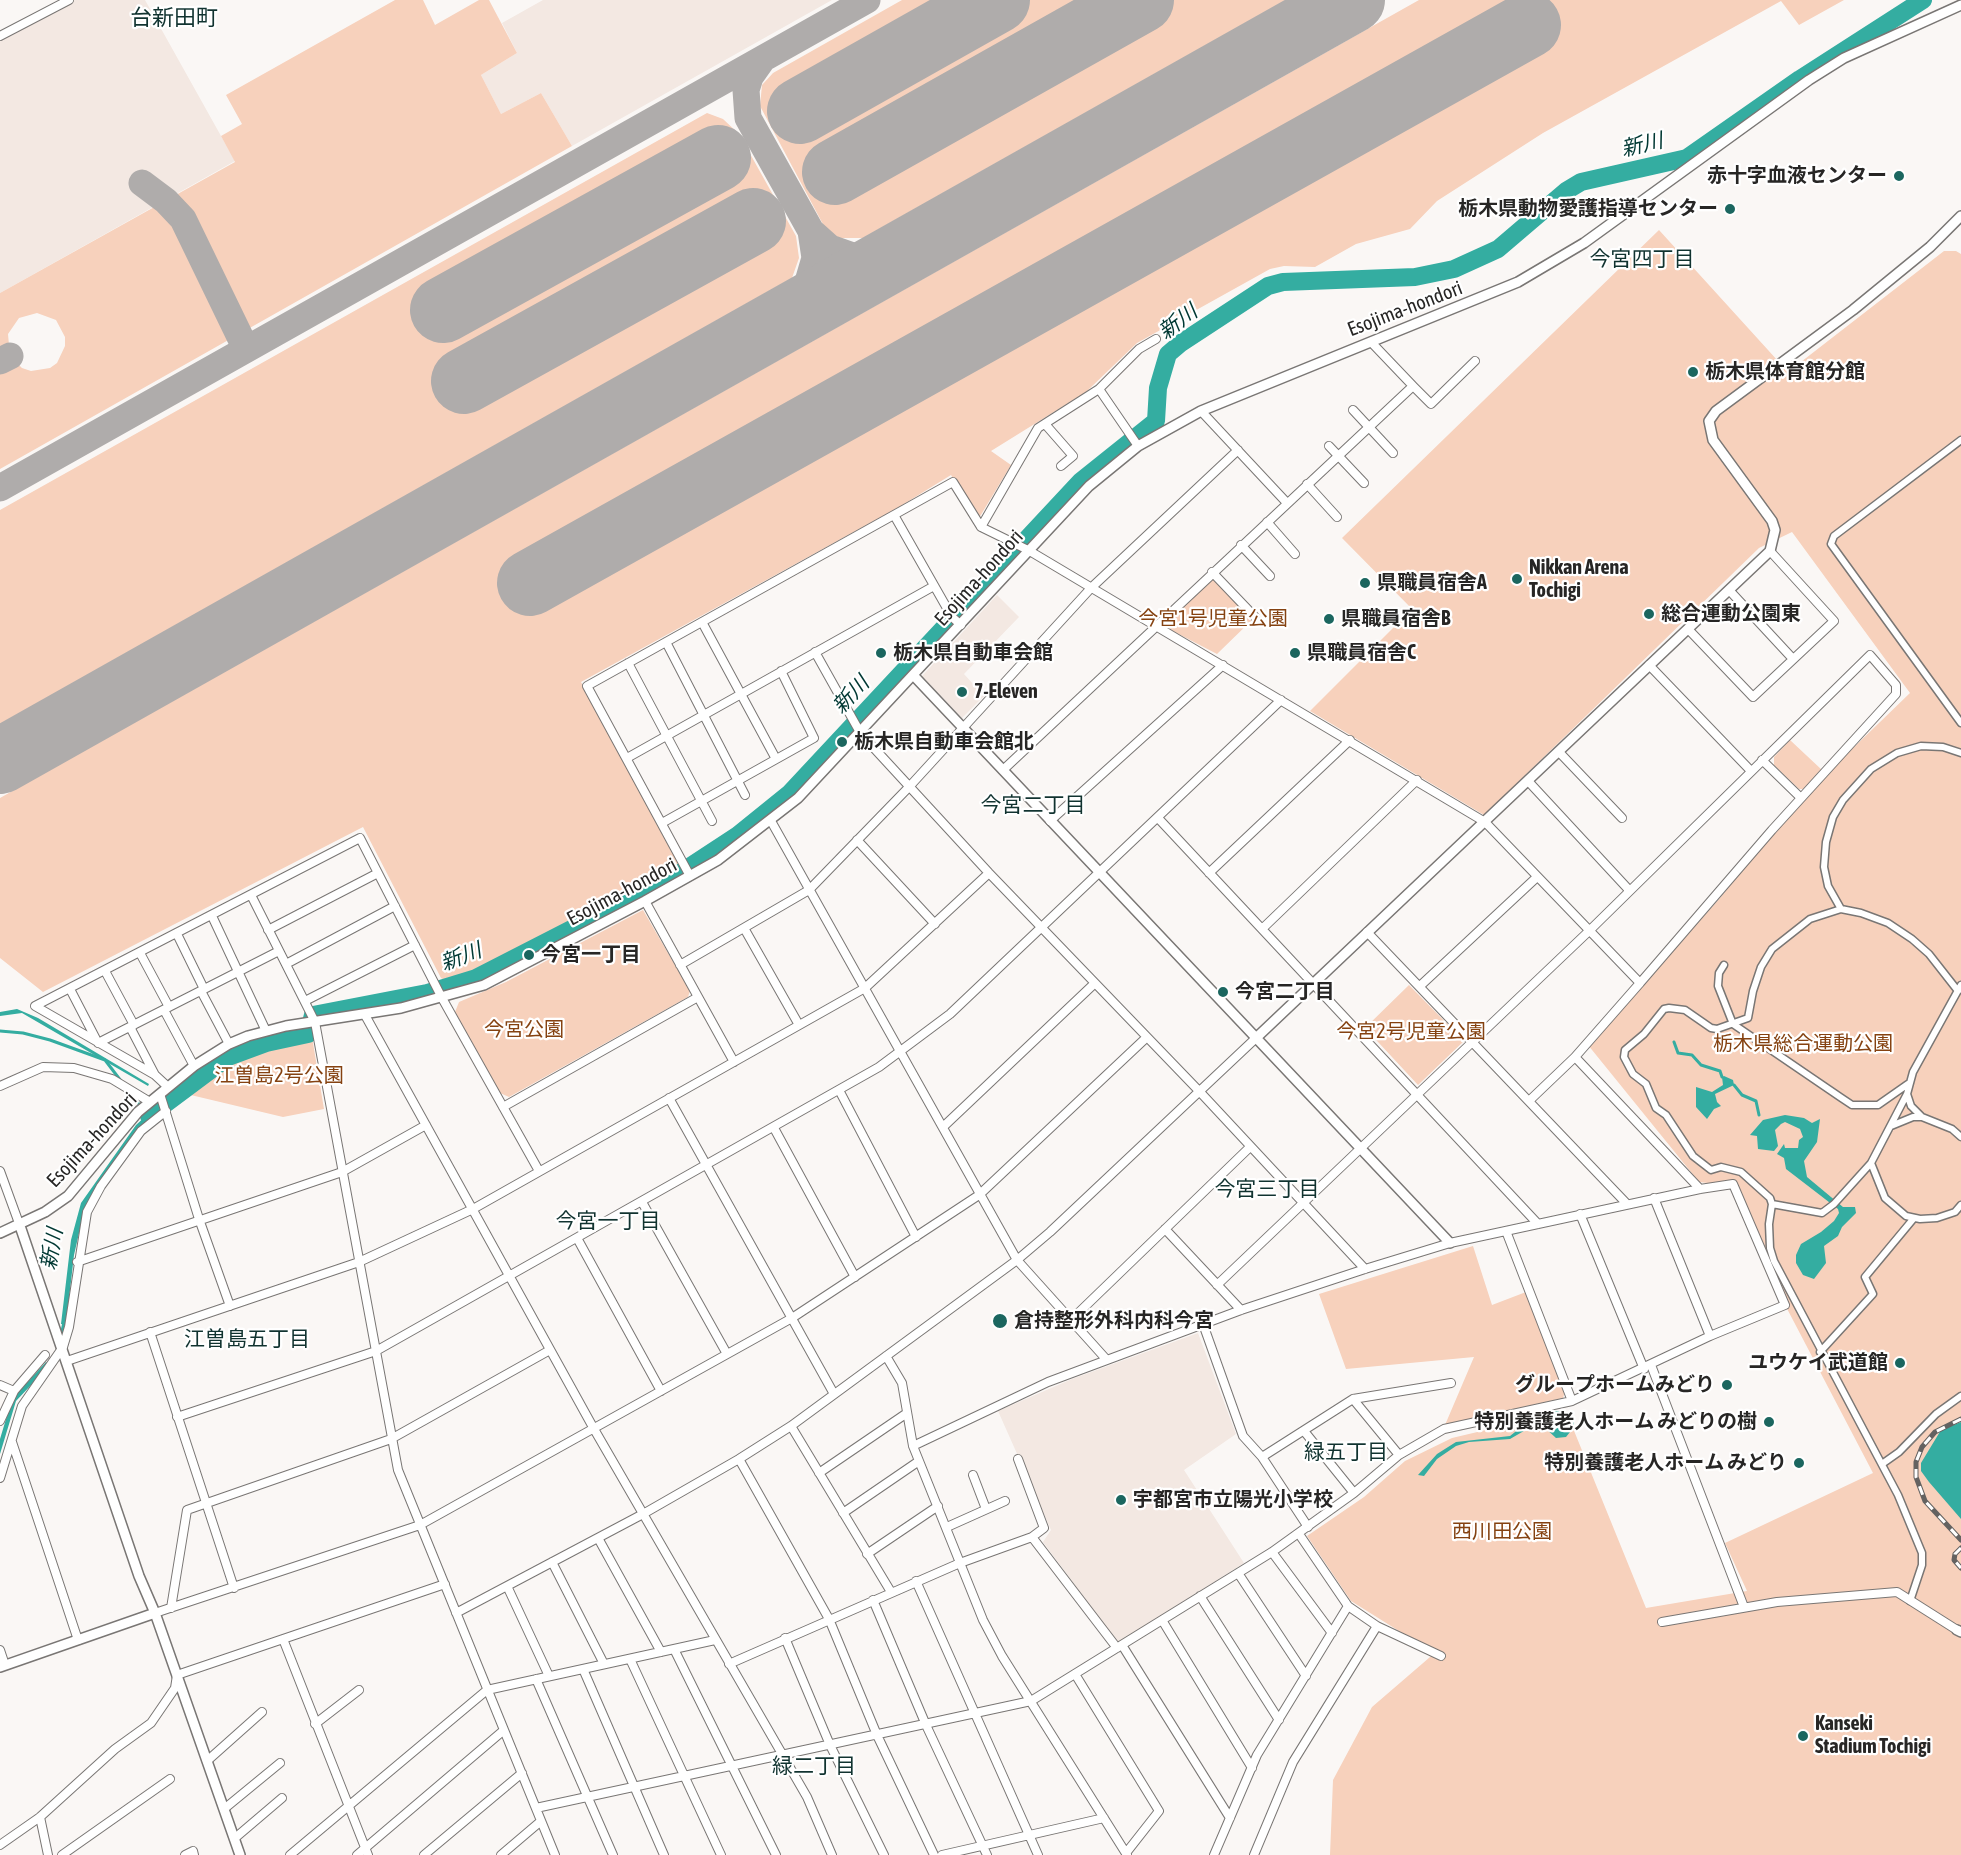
<!DOCTYPE html>
<html>
<head>
<meta charset="utf-8">
<style>
	body { margin:0 }
	canvas { display:block; background:#faf7f5 }
</style>
</head>
<body>
<canvas width="1961" height="1855"></canvas>
<script>
const c = document.querySelector('canvas').getContext('2d');
c.lineJoin = 'round';
function paint(path, color) {
  c.fillStyle = color;
  c.fill(path, 'evenodd');
}
function poly(rows) {
  const path = new Path2D();
  for (const r of rows) {
    path.moveTo(r[0], r[1]);
    for (let i = 2; i < r.length; i += 2) path.lineTo(r[i], r[i + 1]);
  }
  return path;
}
function strokePath(path, color, width, dash) {
  c.strokeStyle = color;
  c.lineWidth = width;
  c.lineCap = dash ? 'butt' : 'round';
  c.setLineDash(dash || []);
  c.stroke(path);
}
function write(font, color, halo, rows, align = 'center') {
  c.font = font + ' "Asap Condensed","Noto Sans JP",sans-serif';
  c.lineWidth = 4.5;
  c.setLineDash([]);
  c.textBaseline = 'middle';
  c.strokeStyle = halo;
  c.fillStyle = color;
  for (const [text, x, y, turn = 0] of rows) {
    c.save();
    c.translate(x, y);
    c.rotate((+turn || 0) * Math.PI / 180);
    c.textAlign = isNaN(turn) ? turn : align;
    if (halo) c.strokeText(text, 0, 0);
    c.fillText(text, 0, 0);
    c.restore();
  }
}
paint(poly([
	[75,0,145,0,235,161,0,293,0,39],
	[543,0,832,0,572,146,541,93,501,114,481,75,517,53,502,23],
	[997,595,1019,617,964,674,984,696,962,718,922,676],
	[1198,1333,1236,1434,1184,1470,1244,1563,1118,1643,1043,1542,1051,1530,998,1411,1072,1379]
]), '#f3e8e2');
paint(poly([
	[395,0,423,0,435,25,479,0,489,0,517,53,481,75,501,114,541,93,572,146,0,469,0,293,235,162,221,136,242,124,226,95],
	[37,313,56,320,65,337,65,346,57,363,50,368,31,371,22,368,10,356,8,334,19,318],
	[902,0,1286,0,863,238,839,238,825,228,760,106,762,85,773,73],
	[1419,0,1844,0,1799,25,1781,1,1543,133,1437,201,1410,229,1356,244,1315,267,1284,266,1270,269,1137,343,1086,392,991,451,1011,465,979,518,951,475,899,507,581,682,679,861,678,869,456,981,446,981,441,978,363,827,43,992,0,958,0,798],
	[707,113,723,119,739,134,796,236,799,258,792,278,0,724,0,510],
	[1659,230,1788,372,1944,251,1956,251,1961,254,1961,1855,1330,1855,1333,1780,1372,1707,1437,1651,1431,1651,1351,1601,1307,1536,1364,1497,1405,1461,1452,1438,1566,1411,1646,1608,1747,1591,1725,1543,1873,1473,1783,1301,1734,1186,1699,1182,1588,1045,1720,898,1788,811,1910,693,1792,532,1759,548,1484,815,1310,711,1412,609,1342,538],
	[1214,578,1253,619,1217,654,1167,628,1167,619],
	[1790,740,1822,770,1803,789,1799,789,1774,765,1774,757],
	[643,910,690,991,688,997,509,1097,500,1093,455,1012,459,1002,506,982],
	[1409,985,1464,1041,1418,1085,1365,1028],
	[311,1031,324,1109,283,1117,174,1091,231,1051,262,1039],
	[1473,1246,1492,1305,1526,1292,1565,1391,1563,1398,1445,1425,1474,1357,1346,1369,1319,1294]
]), '#f7d1bc');
paint(poly([
	[17,1009,38,1018,149,1084,148,1086,22,1013,0,1016,0,1012],
	[286,1034,287,1039,263,1043,231,1057,174,1096,172,1093,231,1051,257,1041],
	[1724,1076,1733,1080,1734,1085,1715,1094,1717,1102,1721,1106,1714,1109,1707,1119,1696,1107,1696,1087,1712,1092,1723,1085,1722,1077],
	[149,1113,152,1116,137,1131,94,1190,85,1207,74,1255,66,1325,61,1324,71,1240,81,1203,136,1125],
	[1785,1115,1804,1118,1812,1123,1820,1119,1817,1142,1804,1161,1807,1177,1843,1207,1855,1207,1856,1213,1842,1227,1838,1236,1824,1246,1826,1263,1814,1279,1803,1275,1796,1263,1796,1255,1801,1244,1821,1232,1834,1221,1839,1213,1838,1209,1786,1169,1784,1158,1777,1154,1784,1144,1785,1148,1798,1148,1799,1140,1803,1137,1800,1129,1785,1122,1781,1124,1775,1130,1778,1146,1774,1151,1758,1149,1757,1136,1750,1135,1763,1120],
	[46,1362,50,1365,16,1401,0,1454,0,1439,12,1399],
	[1557,1411,1568,1414,1573,1420,1574,1427,1566,1437,1556,1438,1543,1426,1536,1424,1510,1439,1469,1442,1456,1446,1437,1459,1424,1476,1418,1475,1437,1454,1456,1442,1510,1436,1534,1417],
	[1961,1422,1961,1519,1929,1482,1921,1471,1921,1463,1941,1430]
]), '#34ada1');
strokePath(poly([
	[0,1031,23,1033,50,1040,105,1060,121,1081],
	[1674,1042,1678,1053,1692,1055,1701,1065,1720,1071,1722,1077],
	[1734,1085,1742,1095,1756,1101,1759,1115],
	[131,1093,148,1117],
	[61,1336,64,1322]
]), '#34ada1', 3);
strokePath(poly([
	[149,1116,228,1057,266,1043,308,1034,313,1015,427,993,476,978,677,875,738,835,790,793,1081,481,1156,421,1158,388,1168,354,1181,343,1268,286,1283,282,1415,277,1454,269,1498,249,1566,191,1581,182,1687,158,1800,79,1923,0]
]), '#34ada1', 18);
strokePath(poly([
	[762,60,750,77,746,90,748,118,811,231,830,248,864,260,887,261],
	[142,183,166,201,183,219,246,349],
	[782,320,805,292,815,258,811,231],
	[0,361,10,356],
	[0,488,867,0]
]), '#afacab', 27);
strokePath(poly([
	[800,111,997,0],
	[835,172,1141,0],
	[443,310,718,158],
	[464,381,753,221],
	[530,583,1528,25],
	[0,761,1352,0]
]), '#afacab', 66);
const pedestrian = poly([
	[1961,440,1834,536,1831,544,1961,723],
	[1841,909,1828,886,1824,867,1826,842,1833,817,1843,800,1871,769,1897,753,1921,746,1943,747,1961,753],
	[1724,965,1719,973,1718,986,1733,1024,1840,1097,1852,1105,1878,1105,1908,1084],
	[1907,1094,1911,1106,1921,1116],
	[1891,1126,1913,1117,1922,1117,1952,1129,1961,1137],
	[1871,1163,1885,1198,1906,1216,1920,1219,1937,1218,1955,1212,1961,1205],
	[1772,1204,1822,1213,1834,1204,1871,1163,1907,1094,1913,1072,1961,985],
	[1820,1352,1873,1294,1865,1277,1914,1218],
	[1882,1464,1899,1452,1936,1414,1961,1396],
	[1910,1601,1922,1565,1922,1553,1898,1495,1774,1261,1770,1248,1769,1224,1772,1204,1770,1198,1741,1172,1721,1167,1711,1170,1693,1156,1666,1115,1656,1108,1646,1084,1633,1074,1624,1057,1625,1050,1644,1034,1664,1009,1669,1008,1685,1010,1711,1028,1717,1029,1748,1018,1753,991,1761,967,1772,949,1810,919,1841,909,1861,913,1888,923,1912,939,1929,954,1958,991]
]);
const minor = poly([
	[0,36,69,0],
	[1413,386,1431,404,1475,361],
	[1099,389,1138,446],
	[1353,410,1393,453],
	[1201,411,1287,503],
	[1045,424,1073,456,1061,466],
	[1329,446,1364,483],
	[1307,484,1337,517],
	[894,515,952,617,961,625],
	[1267,522,1295,554],
	[981,527,1038,428,1099,389,1139,349,1156,339],
	[1241,545,1270,576],
	[1212,572,1255,617],
	[1729,590,1793,659],
	[702,622,776,759],
	[1688,629,1753,697,1834,621,1770,551],
	[666,642,745,795],
	[815,652,861,734,989,873,1200,1092,1365,1269],
	[628,663,712,821],
	[1649,665,1751,771],
	[1559,752,1622,818],
	[627,758,934,586],
	[1762,760,1801,798],
	[1003,770,1413,386,1371,342],
	[1528,781,1629,890],
	[1158,818,1538,1224],
	[771,821,1017,1260,1106,1359],
	[1050,821,1223,665],
	[662,823,814,738,781,671],
	[857,840,935,924],
	[1209,873,1350,740],
	[690,876,587,686,953,482,981,527,1028,550,1485,822,1640,983,1575,1057,1700,1189],
	[251,895,315,1022,398,1470,555,1855],
	[645,901,734,1062],
	[212,916,266,1031],
	[744,928,799,1025],
	[1262,929,1417,780],
	[268,930,378,873],
	[1367,932,1627,1204],
	[177,934,204,989],
	[140,953,169,1007],
	[286,964,395,906],
	[680,965,809,890,909,787,1091,588,1238,450],
	[105,971,134,1025],
	[1420,986,1537,877],
	[70,989,98,1043,279,951],
	[201,991,229,1044],
	[305,1001,415,945],
	[164,1010,194,1066],
	[365,1015,594,1429,807,1797,832,1855],
	[130,1027,155,1075],
	[0,1086,43,1067,74,1068,112,1079,150,1102],
	[168,1087,155,1075,35,1006,360,838,442,998,539,1171],
	[839,1090,916,1237],
	[160,1094,199,1219,230,1306],
	[669,1098,834,1394],
	[1530,1100,1575,1057],
	[503,1107,698,997],
	[943,1127,1095,983],
	[774,1128,855,1277],
	[0,1171,20,1226],
	[1654,1198,1710,1336],
	[642,1202,727,1354],
	[1580,1214,1644,1369],
	[1165,1229,1241,1310],
	[1506,1231,1572,1401],
	[577,1238,661,1391],
	[77,1262,342,1172,426,1125],
	[1217,1285,1589,931,1870,655,1896,685,1896,694,1772,830,1640,983],
	[1071,1320,1249,1148],
	[1203,1324,1243,1436,1262,1457,1308,1527],
	[150,1332,234,1588],
	[886,1356,902,1383,913,1446,983,1620,1002,1656,1127,1855],
	[67,1361,359,1262,473,1209,865,988,989,873],
	[1651,1365,1744,1607],
	[0,1385,14,1391],
	[1353,1399,1399,1455],
	[177,1417,376,1351,879,1067,950,1014,1281,700],
	[0,1421,14,1391,45,1355],
	[791,1426,891,1592],
	[1304,1431,1354,1493],
	[12,1442,78,1640],
	[1262,1457,1353,1399,1451,1383],
	[739,1459,829,1619,877,1735,934,1855],
	[1018,1459,1044,1528,1032,1537],
	[819,1473,907,1413],
	[973,1475,986,1509],
	[0,1478,22,1406,63,1347,69,1327,87,1212,101,1186,141,1131,166,1111],
	[843,1513,919,1461],
	[947,1527,1005,1501],
	[1299,1534,1348,1606,1377,1626,1441,1656],
	[598,1538,661,1652],
	[1272,1552,1332,1633],
	[867,1554,938,1506],
	[552,1562,604,1664],
	[1238,1573,1306,1676],
	[916,1581,1038,1855],
	[507,1586,549,1676],
	[1200,1596,1279,1720],
	[873,1600,926,1725,987,1855],
	[171,1608,187,1510,391,1439,550,1350],
	[155,1613,420,1525,792,1318,979,1195,1147,1037],
	[456,1613,643,1514,739,1459,791,1426,1017,1260,1050,1232,1256,1038],
	[1162,1620,1252,1768],
	[1662,1622,1777,1602,1897,1592,1957,1630],
	[785,1638,830,1745,884,1855],
	[283,1639,368,1855],
	[1122,1645,1230,1818],
	[674,1649,776,1855],
	[0,1650,5,1665],
	[630,1659,721,1855],
	[729,1664,960,1563,1032,1537,1117,1648],
	[583,1669,664,1855],
	[1075,1674,1159,1811,1126,1853],
	[536,1679,613,1855],
	[315,1724,359,1690],
	[207,1761,262,1712],
	[536,1808,1031,1701,1272,1552,1354,1493,1399,1455,1444,1429,1572,1401,1710,1336,1785,1305,1733,1184,1700,1189,1450,1243,1365,1269,1241,1310,1048,1382,913,1446],
	[224,1809,280,1763],
	[40,1817,48,1855],
	[235,1838,282,1798],
	[0,1845,40,1817,115,1749,151,1723,175,1688,177,1675,445,1584],
	[62,1855,170,1779],
	[185,1855,193,1851,194,1855],
	[290,1855,487,1690,715,1640],
	[357,1855,504,1730],
	[424,1855,522,1773],
	[501,1855,541,1821],
	[942,1855,1104,1818],
	[1214,1855,1257,1755,1348,1606],
	[1254,1855,1293,1762,1377,1626]
]);
const tertiary = poly([
	[914,676,1450,1243],
	[1256,1038,1770,551,1775,530,1772,521,1713,440,1709,421,1716,411,1853,310,1930,247,1961,216],
	[20,1226,139,1576,155,1613,240,1855],
	[0,1233,45,1212,68,1196,138,1112,194,1066,229,1044,248,1036,286,1026,401,1008,484,985,645,901,718,860,798,798,1089,486,1138,446,1201,411,1518,282,1584,243,1809,80,1844,58,1961,5],
	[1957,1630,1961,1632],
	[0,1667,155,1613]
]);
strokePath(pedestrian, '#797674', 9);
strokePath(minor, '#797674', 10);
strokePath(tertiary, '#797674', 12);
strokePath(pedestrian, '#fff', 6);
strokePath(minor, '#fff', 8);
strokePath(tertiary, '#fff', 9);
const rail = poly([
	[1961,1419,1935,1432,1922,1447,1916,1462,1916,1477,1925,1501,1961,1540],
	[1961,1548,1955,1554,1954,1560,1961,1568]
]);
strokePath(rail, '#646261', 5);
strokePath(rail, '#fff', 3, [9]);
for (const [x, y, r, color] of [
	[1899,176,6,"#1b665f"],
	[1730,209,6,"#1b665f"],
	[1693,372,6,"#1b665f"],
	[1517,579,6,"#1b665f"],
	[1365,583,6,"#1b665f"],
	[1649,614,6,"#1b665f"],
	[1329,619,6,"#1b665f"],
	[881,653,6,"#1b665f"],
	[1295,653,6,"#1b665f"],
	[962,692,6,"#1b665f"],
	[842,742,6,"#1b665f"],
	[529,955,6,"#1b665f"],
	[1223,992,6,"#1b665f"],
	[1000,1321,8,"#1b665f"],
	[1900,1363,6,"#1b665f"],
	[1727,1385,6,"#1b665f"],
	[1769,1422,6,"#1b665f"],
	[1799,1463,6,"#1b665f"],
	[1121,1500,6,"#1b665f"],
	[1803,1736,6,"#1b665f"]
]) {
  const dot = new Path2D();
  dot.arc(x, y, r, 0, 2 * Math.PI);
  c.fillStyle = color;
  c.fill(dot);
  strokePath(dot, '#fff', 2);
}
write('bold 20px', '#272625', '#fff', [
	["赤十字血液センター",1887,176,"right"],
	["栃木県動物愛護指導センター",1718,209,"right"],
	["栃木県体育館分館",1705,372],
	["Nikkan Arena",1529,568],
	["Tochigi",1529,591],
	["県職員宿舎A",1377,583],
	["総合運動公園東",1661,614],
	["県職員宿舎B",1341,619],
	["栃木県自動車会館",893,653],
	["県職員宿舎C",1307,653],
	["7-Eleven",974,692],
	["栃木県自動車会館北",854,742],
	["今宮一丁目",541,955],
	["今宮二丁目",1235,992],
	["倉持整形外科内科今宮",1014,1321],
	["ユウケイ武道館",1888,1363,"right"],
	["グループホームみどり",1715,1385,"right"],
	["特別養護老人ホーム みどりの樹",1757,1422,"right"],
	["特別養護老人ホーム みどり",1787,1463,"right"],
	["宇都宮市立陽光小学校",1133,1500],
	["Kanseki",1815,1724],
	["Stadium Tochigi",1815,1747]
], 'left');
write('20px', '#272625', '#fff', [
	["Esojima-hondori",1405,309,-21],
	["Esojima-hondori",979,578,-48],
	["Esojima-hondori",622,892,-28],
	["Esojima-hondori",92,1140,-47]
]);
write('20px', '#854211', '#fff', [
	["今宮1号児童公園",1213,619],
	["今宮公園",524,1030],
	["今宮2号児童公園",1411,1032],
	["栃木県総合運動公園",1803,1044],
	["江曽島2号公園",279,1076],
	["西川田公園",1502,1532]
]);
write('italic 21px', '#003833', '#fff', [
	["新川",1642,145,-13],
	["新川",1178,322,-37],
	["新川",851,695,-47],
	["新川",461,957,-21],
	["新川",52,1249,-80]
]);
write('21px', '#113330', '#fff', [
	["今宮四丁目",1642,259],
	["今宮二丁目",1033,805],
	["今宮三丁目",1267,1189],
	["今宮一丁目",608,1221],
	["江曽島五丁目",247,1339],
	["緑五丁目",1346,1452],
	["緑二丁目",814,1766]
]);
write('22px', '#113330', '#fff', [
	["台新田町",174,18]
]);
</script>
</body>
</html>
